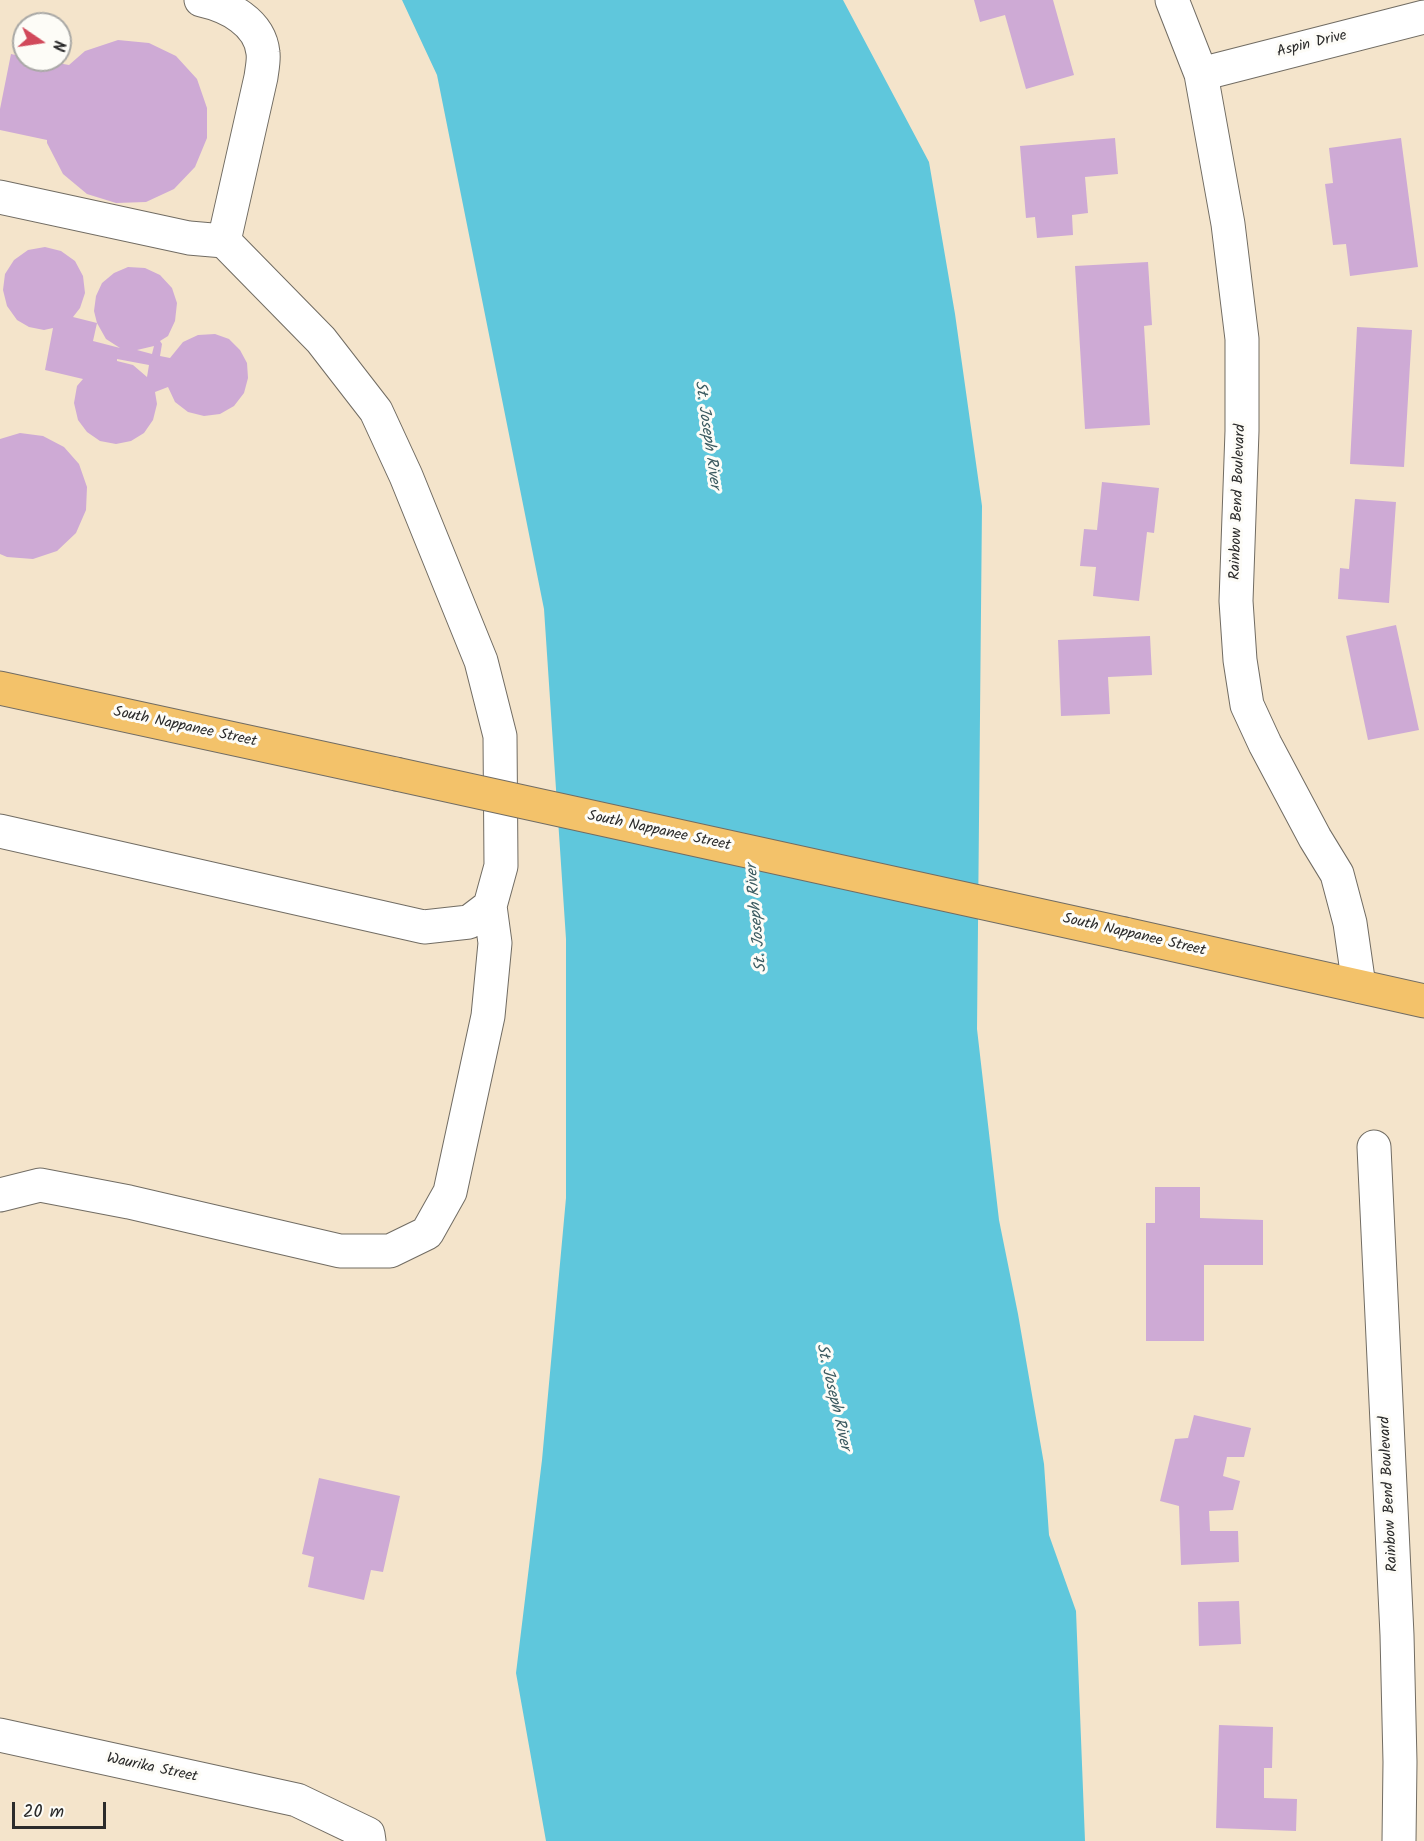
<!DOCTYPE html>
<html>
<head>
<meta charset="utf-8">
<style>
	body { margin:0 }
	#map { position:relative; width:1424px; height:1841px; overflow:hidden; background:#f4e4cb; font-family:Kalam,sans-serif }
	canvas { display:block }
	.north { position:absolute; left:12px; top:12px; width:60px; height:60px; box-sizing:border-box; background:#fdfcf7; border:2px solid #a9a8a5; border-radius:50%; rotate:103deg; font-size:16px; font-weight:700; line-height:24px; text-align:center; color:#2b2b2b }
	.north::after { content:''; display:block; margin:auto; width:21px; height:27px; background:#d1495b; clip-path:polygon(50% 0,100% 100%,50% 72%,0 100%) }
	.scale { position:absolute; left:12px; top:1802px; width:94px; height:27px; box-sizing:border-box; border:3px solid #2b2b2b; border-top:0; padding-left:8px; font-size:18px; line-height:21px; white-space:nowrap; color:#2b2b2b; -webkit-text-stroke:4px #fdfcf7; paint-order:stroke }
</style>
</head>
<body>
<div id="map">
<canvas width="1424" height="1841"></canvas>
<div class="north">N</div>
<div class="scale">20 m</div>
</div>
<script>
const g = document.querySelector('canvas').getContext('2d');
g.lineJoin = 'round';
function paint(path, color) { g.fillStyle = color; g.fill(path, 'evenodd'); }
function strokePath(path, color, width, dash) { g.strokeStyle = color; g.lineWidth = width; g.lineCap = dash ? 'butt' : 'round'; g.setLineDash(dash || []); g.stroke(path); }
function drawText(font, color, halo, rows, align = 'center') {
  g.font = font + ' Kalam,sans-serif'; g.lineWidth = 6; g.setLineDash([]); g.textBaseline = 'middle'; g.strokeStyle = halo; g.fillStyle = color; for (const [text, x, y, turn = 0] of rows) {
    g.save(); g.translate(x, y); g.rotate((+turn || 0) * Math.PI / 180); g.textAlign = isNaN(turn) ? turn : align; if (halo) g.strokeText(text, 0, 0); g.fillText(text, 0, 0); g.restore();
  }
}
const water = new Path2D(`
	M 402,0 L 843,0 L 929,162 L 955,314 L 982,506 L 977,1029 L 999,1220 L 1018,1314 L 1044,1464 L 1049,1535 L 1076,1611 L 1085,1841 L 546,1841 L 516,1673 L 542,1460 L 566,1198 L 566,939 L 544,609 L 437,75 Z`);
const building = new Path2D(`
	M 974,0 L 1053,0 L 1074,75 L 1026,89 L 1005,15 L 980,22 Z
	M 118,40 L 149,43 L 176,56 L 197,79 L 207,108 L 207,138 L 195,167 L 174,189 L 146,202 L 116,203 L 87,194 L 63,174 L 47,143 L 47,140 L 0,130 L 0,109 L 11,54 L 24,57 L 24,60 L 41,60 L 69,65 L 85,51 Z
	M 1115,138 L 1118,174 L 1085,177 L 1088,213 L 1072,215 L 1073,235 L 1037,238 L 1035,217 L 1026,218 L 1020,146 Z
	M 1401,138 L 1418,267 L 1350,276 L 1346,244 L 1333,245 L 1325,184 L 1333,183 L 1329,148 Z
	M 45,247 L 61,251 L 75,261 L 83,276 L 85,293 L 80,308 L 73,317 L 97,323 L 93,341 L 120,348 L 106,339 L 97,323 L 94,311 L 96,296 L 102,283 L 114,273 L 128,267 L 145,268 L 160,275 L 172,288 L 177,303 L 175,321 L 168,336 L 160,341 L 162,344 L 160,356 L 170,358 L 183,342 L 198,335 L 215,334 L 229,339 L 240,350 L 247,363 L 248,378 L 244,393 L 234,406 L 220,414 L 204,416 L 188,412 L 175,402 L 168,387 L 155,392 L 157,404 L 153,420 L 144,433 L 131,441 L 116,444 L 100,441 L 87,432 L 78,420 L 74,403 L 77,386 L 83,379 L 45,370 L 53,328 L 44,330 L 29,327 L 17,320 L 7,306 L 3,290 L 5,274 L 14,260 L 28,250 ZM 154,346 L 152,354 L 137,350 ZM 117,359 L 149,365 L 147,377 L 133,365 L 117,361 Z
	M 1148,262 L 1152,325 L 1144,326 L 1150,425 L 1085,429 L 1075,266 Z
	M 1357,327 L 1412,330 L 1404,467 L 1350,464 Z
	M 20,433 L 43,436 L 64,447 L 79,464 L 87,487 L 86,510 L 76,533 L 57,551 L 33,559 L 7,557 L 0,554 L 0,439 Z
	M 1102,482 L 1159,488 L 1154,533 L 1147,532 L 1139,601 L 1093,596 L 1096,567 L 1080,566 L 1084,529 L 1097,530 Z
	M 1355,499 L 1396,502 L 1389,603 L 1338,599 L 1340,568 L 1349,569 Z
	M 1396,625 L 1419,730 L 1368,740 L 1346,636 Z
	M 1150,636 L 1152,675 L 1108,677 L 1110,714 L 1061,716 L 1058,640 Z
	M 1155,1187 L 1200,1187 L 1200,1218 L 1263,1220 L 1263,1265 L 1204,1265 L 1204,1341 L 1146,1341 L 1146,1223 L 1155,1223 Z
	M 1194,1415 L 1251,1428 L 1244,1457 L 1227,1457 L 1223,1476 L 1240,1481 L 1233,1510 L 1209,1511 L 1210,1531 L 1238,1531 L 1239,1562 L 1181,1565 L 1179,1506 L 1160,1501 L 1175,1439 L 1188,1438 Z
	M 319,1478 L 400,1496 L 383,1572 L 371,1570 L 364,1600 L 308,1587 L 314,1557 L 302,1554 Z
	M 1239,1601 L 1241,1644 L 1199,1646 L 1198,1602 Z
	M 1219,1725 L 1273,1727 L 1272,1768 L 1264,1768 L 1264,1798 L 1297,1799 L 1296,1831 L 1216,1828 Z`);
const minor = new Path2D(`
	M 1172,0 L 1201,74 L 1228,224 L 1242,339 L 1242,431 L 1236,601 L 1240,660 L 1247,705 L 1265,744 L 1315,838 L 1337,874 L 1350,923 L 1359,986
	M 1201,74 L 1424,17
	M 0,197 L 189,238 L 224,241
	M 0,831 L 424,927 L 469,922 L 490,906 L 501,866 L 500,736 L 481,661 L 406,476 L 376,411 L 321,340 L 224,241 L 261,77 C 262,69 264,60 263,53 C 260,22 228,6 201,0
	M 1374,1147 L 1397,1635 L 1400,1762 L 1399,1841
	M 0,1195 L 40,1185 L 129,1202 L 340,1251 L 390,1251 L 427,1233 L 450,1192 L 488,1016 L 495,943 L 490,906
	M 0,1735 L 297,1800 L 368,1834 L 369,1841`);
const major = new Path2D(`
	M 0,688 L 396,774
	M 1125,934 L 1424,1001`);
const majorBridge = new Path2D(`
	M 396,774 L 1125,934`);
const streetNames = [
	["Aspin Drive",1312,45,-14],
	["Rainbow Bend Boulevard",1239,502,-88],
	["South Nappanee Street",185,728,12],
	["South Nappanee Street",659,832,12],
	["South Nappanee Street",1134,936,13],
	["Rainbow Bend Boulevard",1390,1494,-93],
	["Waurika Street",152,1769,12]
];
const waterNames = [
	["St. Joseph River",706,435,82],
	["St. Joseph River",758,918,-95],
	["St. Joseph River",832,1397,77]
];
paint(water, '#5fc7dc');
paint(building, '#ceaad5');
strokePath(minor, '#716c63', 35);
strokePath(major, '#716c63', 35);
strokePath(minor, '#fff', 33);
strokePath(major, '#f3c26a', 33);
strokePath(majorBridge, '#716c63', 35, []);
strokePath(majorBridge, '#f3c26a', 33);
drawText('15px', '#2b2b2b', '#fdfcf7', streetNames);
drawText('italic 16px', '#3b5a60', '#fdfcf7', waterNames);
</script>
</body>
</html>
